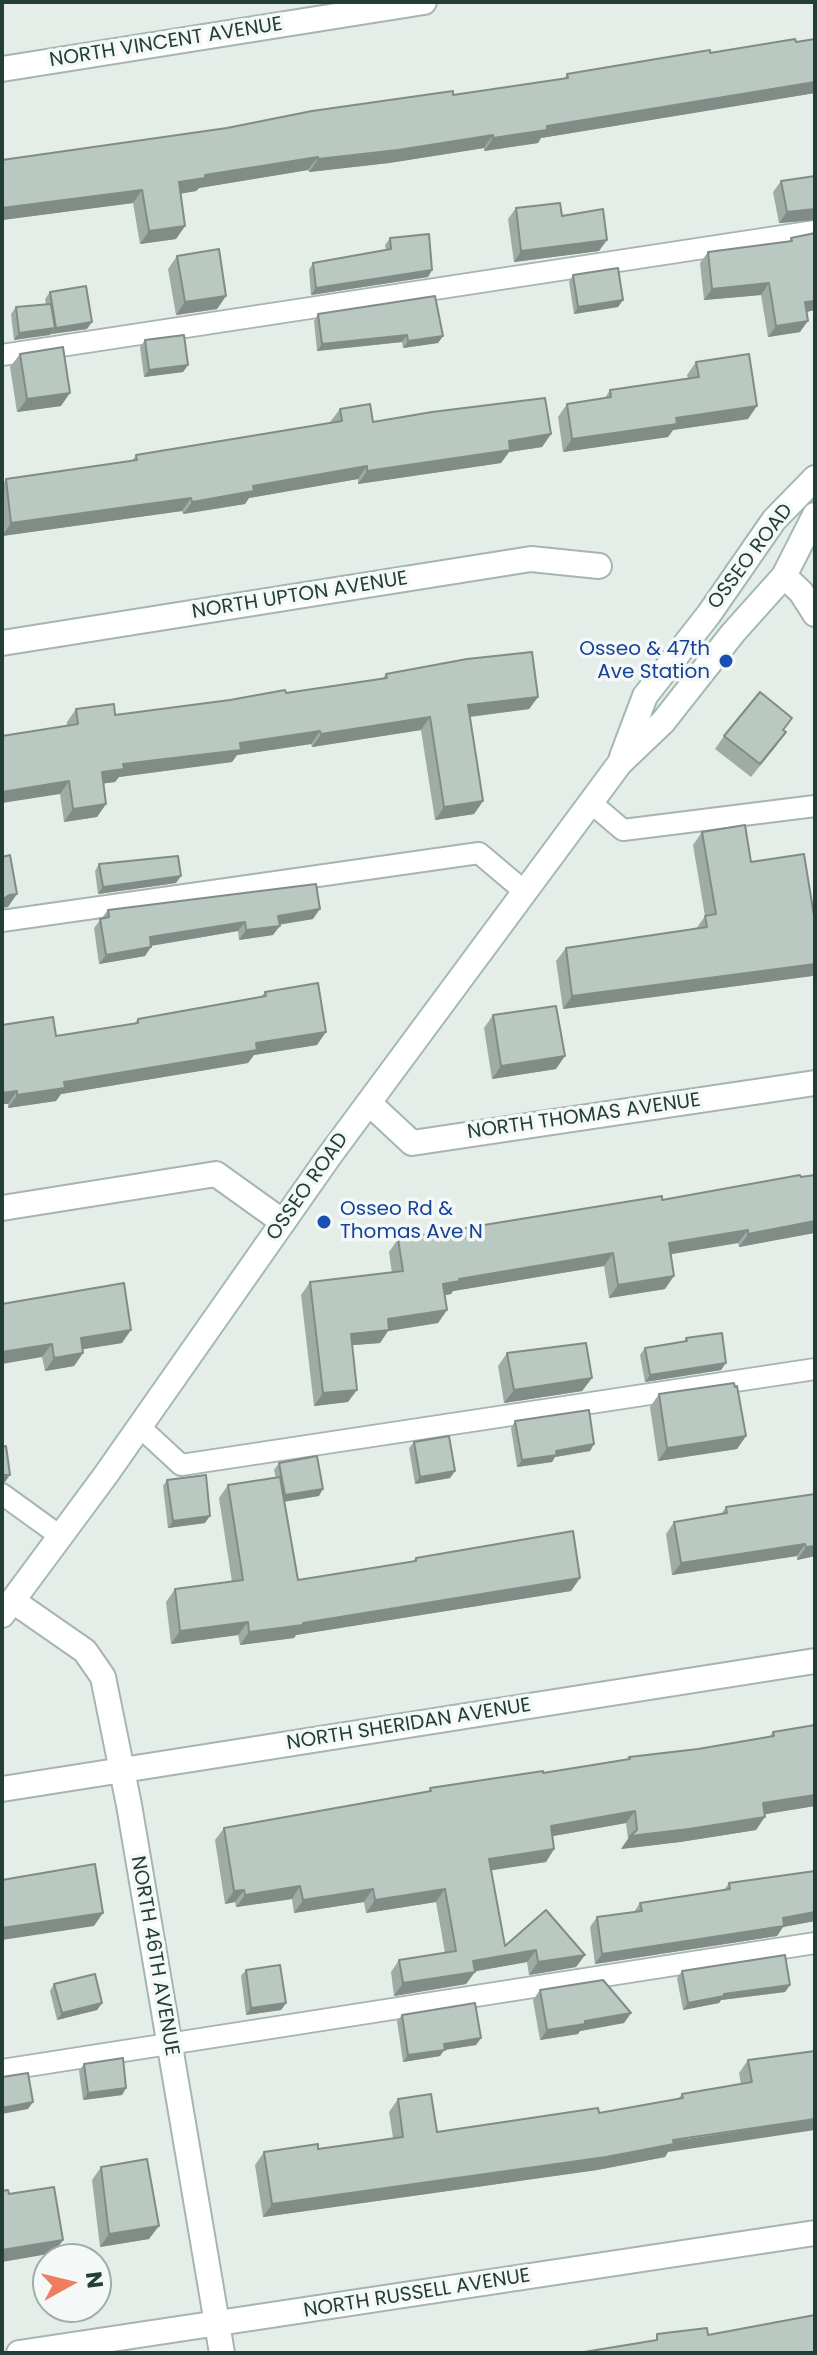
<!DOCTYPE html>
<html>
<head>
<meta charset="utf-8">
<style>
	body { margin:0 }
	#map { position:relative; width:817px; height:2355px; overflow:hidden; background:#e4ede8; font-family:Poppins,sans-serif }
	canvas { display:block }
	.frame { position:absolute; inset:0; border:4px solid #233e36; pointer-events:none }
	.north { position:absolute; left:32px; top:2243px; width:80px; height:80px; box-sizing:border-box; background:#f4f9f7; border:2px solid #a0aeaa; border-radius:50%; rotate:82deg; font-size:22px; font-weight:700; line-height:32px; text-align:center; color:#233e36 }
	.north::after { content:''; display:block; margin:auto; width:28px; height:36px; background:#ef7d5f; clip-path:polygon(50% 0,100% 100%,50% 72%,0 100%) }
</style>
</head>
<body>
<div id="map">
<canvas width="817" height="2355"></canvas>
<div class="frame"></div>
<div class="north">N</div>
</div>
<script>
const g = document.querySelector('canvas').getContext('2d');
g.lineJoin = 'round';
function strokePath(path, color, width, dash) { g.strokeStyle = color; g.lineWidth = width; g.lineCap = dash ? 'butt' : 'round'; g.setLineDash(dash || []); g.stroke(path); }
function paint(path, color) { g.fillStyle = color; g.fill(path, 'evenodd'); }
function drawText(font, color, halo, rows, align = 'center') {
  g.font = font + ' Poppins,sans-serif'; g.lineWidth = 7; g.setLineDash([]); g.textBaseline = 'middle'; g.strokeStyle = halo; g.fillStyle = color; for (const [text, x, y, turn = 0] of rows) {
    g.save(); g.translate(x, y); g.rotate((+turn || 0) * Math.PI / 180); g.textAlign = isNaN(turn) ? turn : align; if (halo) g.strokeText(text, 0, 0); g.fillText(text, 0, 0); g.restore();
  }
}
const service = new Path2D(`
	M 2,355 L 815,231
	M 590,802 L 623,830 L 815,806
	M 2,921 L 479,853 L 524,891
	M 140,1427 L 181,1465 L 815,1369
	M 2,1494 L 60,1536
	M 2,2070 L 815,1943`);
const minor = new Path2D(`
	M 2,69 L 424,2
	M 784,576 L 801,592 L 815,614
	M 2,643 L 531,559 L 599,566
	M 369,1103 L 412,1143 L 815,1083
	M 2,1208 L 216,1174 L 283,1222
	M 13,1601 L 85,1651 L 103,1677 L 129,1805 L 222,2353
	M 2,1789 L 815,1661
	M 19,2353 L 815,2233`);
const secondary = new Path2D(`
	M 622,757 L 645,696 L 709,614 L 774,520 L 815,478
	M 2,1615 L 105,1476 L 330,1155 L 620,763 L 663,722 L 733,633 L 784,576 L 815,515`);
const wall = new Path2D(`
	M 815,39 L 815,93 L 541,138 L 538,143 L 484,151 L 484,148 L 389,163 L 309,172 L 308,170 L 199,188 L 196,191 L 180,194 L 185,226 L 176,239 L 140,244 L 133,203 L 2,220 L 453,95 L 565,78 L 567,74 Z
	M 815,176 L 815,220 L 779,223 L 773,192 L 781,181 Z
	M 516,208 L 562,216 L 599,251 L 514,262 L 508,219 Z
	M 815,233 L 815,310 L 806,312 L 800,332 L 768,337 L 761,295 L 704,300 L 700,263 L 708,252 L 789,242 L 791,238 Z
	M 390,238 L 432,270 L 428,277 L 311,295 L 309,270 L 313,263 L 386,250 L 385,245 Z
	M 177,256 L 226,296 L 217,309 L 176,315 L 168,269 Z
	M 573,275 L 623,300 L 618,307 L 574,314 L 569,282 Z
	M 50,292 L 87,329 L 51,334 L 51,333 L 14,340 L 11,314 L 16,307 L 46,304 L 45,299 Z
	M 318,314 L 443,336 L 438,343 L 403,348 L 402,342 L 317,351 L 314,321 Z
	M 145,340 L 188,365 L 183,372 L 144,377 L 140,347 Z
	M 20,354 L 61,406 L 17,412 L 10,367 Z
	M 696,362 L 748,419 L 673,430 L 668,437 L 563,452 L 558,417 L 567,404 L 605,398 L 610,390 L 688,378 L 687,375 Z
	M 340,409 L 373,422 L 551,434 L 542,447 L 509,452 L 501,463 L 358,484 L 358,479 L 249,498 L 245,504 L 183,514 L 182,511 L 2,536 L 2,485 L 6,479 L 132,461 L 136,455 L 331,423 L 330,422 Z
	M 386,674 L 538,697 L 529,709 L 470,717 L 483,801 L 474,814 L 435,820 L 421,730 L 312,747 L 311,744 L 237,755 L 232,762 L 119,777 L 115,782 L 103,783 L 106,804 L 97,817 L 64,822 L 60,794 L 67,722 L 76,709 L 115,715 L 286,693 L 383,678 Z
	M 784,731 L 777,745 L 751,777 L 715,749 L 724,736 Z
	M 702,832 L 751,862 L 815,964 L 815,973 L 812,976 L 563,1009 L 556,961 L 566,948 L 696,929 L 705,916 L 693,845 Z
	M 99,864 L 176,883 L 98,894 L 95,871 Z
	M 108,910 L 313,919 L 279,924 L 273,935 L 239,940 L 238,931 L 151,946 L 145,956 L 99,964 L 94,928 Z
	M 265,992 L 317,1045 L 254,1055 L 248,1063 L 61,1094 L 56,1101 L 8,1108 L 8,1104 L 2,1104 L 2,1025 L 56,1036 L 134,1024 L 138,1019 L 261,997 Z
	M 493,1015 L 556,1069 L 492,1079 L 484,1028 Z
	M 662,1200 L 799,1235 L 739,1247 L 738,1243 L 671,1254 L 665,1289 L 609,1298 L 604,1266 L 453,1291 L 451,1294 L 445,1295 L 447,1310 L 438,1323 L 388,1331 L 380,1343 L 352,1345 L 348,1402 L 314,1406 L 301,1295 L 310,1282 L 392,1273 L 389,1252 L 398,1239 Z
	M 2,1304 L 122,1343 L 82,1349 L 83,1353 L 74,1366 L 45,1371 L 42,1357 Z
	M 686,1338 L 721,1370 L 645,1382 L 640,1355 L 645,1348 L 684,1342 Z
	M 507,1353 L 592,1378 L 582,1391 L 504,1403 L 498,1366 Z
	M 659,1394 L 746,1436 L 737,1449 L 658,1461 L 650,1407 Z
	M 515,1421 L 594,1444 L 590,1451 L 555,1457 L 552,1462 L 517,1467 L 511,1428 Z
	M 414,1442 L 455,1471 L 450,1478 L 415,1484 L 409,1448 Z
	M 279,1463 L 319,1496 L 284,1502 L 298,1580 L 413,1561 L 416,1558 L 580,1578 L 571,1591 L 296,1635 L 294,1638 L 240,1645 L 238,1635 L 171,1644 L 166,1602 L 175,1589 L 232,1582 L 219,1498 L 228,1485 L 276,1478 L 274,1470 Z
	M 167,1480 L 205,1523 L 168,1528 L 163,1486 Z
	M 815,1494 L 815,1556 L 797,1560 L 797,1556 L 672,1575 L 666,1534 L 674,1522 L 721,1514 L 726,1507 Z
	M 815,1725 L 815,1806 L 765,1814 L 756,1830 L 680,1842 L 621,1849 L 628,1839 L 626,1823 L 553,1836 L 554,1849 L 546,1862 L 491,1870 L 505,1946 L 585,1955 L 576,1967 L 529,1975 L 527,1962 L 475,1971 L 466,1984 L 394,1996 L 391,1972 L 399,1960 L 445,1953 L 436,1902 L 366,1913 L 364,1902 L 294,1913 L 292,1899 L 236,1907 L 235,1902 L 225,1904 L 215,1840 L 224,1828 L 428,1792 L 430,1788 L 543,1773 L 627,1759 L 629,1757 L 698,1749 L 770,1736 L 773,1732 Z
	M 815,1871 L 815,1921 L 783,1927 L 777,1936 L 595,1964 L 590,1927 L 597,1917 L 634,1912 L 640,1903 L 724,1890 L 729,1883 Z
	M 246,1970 L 286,2003 L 281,2010 L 246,2015 L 241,1976 Z
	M 682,1971 L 790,1985 L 785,1992 L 721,2000 L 719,2003 L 683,2010 L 677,1978 Z
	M 54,1984 L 102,2003 L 97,2010 L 57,2020 L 50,1991 Z
	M 540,1990 L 631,2013 L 624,2023 L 580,2031 L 578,2034 L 540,2040 L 533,2000 Z
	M 402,2015 L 481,2038 L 476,2045 L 444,2050 L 440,2056 L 403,2062 L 397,2021 Z
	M 815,2051 L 668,2152 L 665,2157 L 597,2170 L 263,2217 L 255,2165 L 264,2152 L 318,2149 L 393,2138 L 389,2112 L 398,2099 L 437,2132 L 599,2113 L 678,2099 L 682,2094 L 741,2084 L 739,2073 L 748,2060 Z
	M 84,2064 L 126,2088 L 122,2095 L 83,2100 L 79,2071 Z
	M 101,2167 L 149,2239 L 100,2247 L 92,2180 Z`);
const shadedWall = new Path2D(`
	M 815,82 L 815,93 L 541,138 L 538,143 L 484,151 L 493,138 L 547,126 Z
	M 493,135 L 484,148 L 389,163 L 309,172 L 318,159 Z
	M 318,157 L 308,170 L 199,188 L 196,191 L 170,195 L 179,182 L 205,175 Z
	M 142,190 L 133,203 L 2,220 L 2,208 Z
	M 815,209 L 815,220 L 779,223 L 787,212 Z
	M 185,226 L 176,239 L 140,244 L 149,231 Z
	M 607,240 L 599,251 L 514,262 L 521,251 Z
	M 432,270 L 428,277 L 311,295 L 316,288 Z
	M 769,283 L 761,295 L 704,300 L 712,289 Z
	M 226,296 L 217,309 L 176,315 L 185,302 Z
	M 623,300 L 618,307 L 574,314 L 578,307 Z
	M 815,301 L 815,310 L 797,314 L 805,302 Z
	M 808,321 L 800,332 L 768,337 L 776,326 Z
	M 92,322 L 87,329 L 51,334 L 56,328 Z
	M 55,328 L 50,335 L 14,340 L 19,333 Z
	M 407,335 L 402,342 L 317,351 L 322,344 Z
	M 443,336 L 438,343 L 403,348 L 408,341 Z
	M 188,365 L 183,372 L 144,377 L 149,370 Z
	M 70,393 L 61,406 L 17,412 L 27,399 Z
	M 757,406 L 748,419 L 673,430 L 668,437 L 563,452 L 572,439 L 676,418 Z
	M 551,434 L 542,447 L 509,452 L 501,463 L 358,484 L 367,471 L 509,441 Z
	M 367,466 L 358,479 L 249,498 L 245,504 L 183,514 L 192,502 L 253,486 Z
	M 191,498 L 182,511 L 2,536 L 11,523 Z
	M 538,697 L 529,709 L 459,718 L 468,705 Z
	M 430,717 L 421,730 L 312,747 L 321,734 Z
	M 320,731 L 311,744 L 237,755 L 232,762 L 119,777 L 115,782 L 93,785 L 102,772 L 123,764 L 240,743 Z
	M 69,781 L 60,794 L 2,803 L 2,792 Z
	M 483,801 L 474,814 L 435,820 L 444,807 Z
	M 106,804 L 97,817 L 64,822 L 73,809 Z
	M 181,876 L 176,883 L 98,894 L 103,887 Z
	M 17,894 L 8,907 L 2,908 L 2,900 L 9,895 Z
	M 320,909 L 313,919 L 272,926 L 278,916 Z
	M 245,922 L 238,931 L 143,947 L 150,937 Z
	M 280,926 L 273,935 L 239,940 L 246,930 Z
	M 151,947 L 145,956 L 99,964 L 106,955 Z
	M 815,964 L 815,973 L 812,976 L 563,1009 L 572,996 Z
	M 326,1032 L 317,1045 L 254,1055 L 248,1063 L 61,1094 L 56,1101 L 8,1108 L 17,1095 L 64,1082 L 256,1043 Z
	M 565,1056 L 556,1069 L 492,1079 L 501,1066 Z
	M 17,1091 L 8,1104 L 2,1104 L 2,1093 Z
	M 815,1221 L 815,1233 L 739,1247 L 748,1234 Z
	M 748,1230 L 738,1243 L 660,1256 L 669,1243 Z
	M 613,1253 L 604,1266 L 453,1291 L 451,1294 L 434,1297 L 443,1284 L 459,1279 Z
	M 674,1276 L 665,1289 L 609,1298 L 618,1285 Z
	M 447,1310 L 438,1323 L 388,1331 L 380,1343 L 342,1346 L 351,1334 L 388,1319 Z
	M 131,1330 L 122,1343 L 72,1351 L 81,1338 Z
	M 52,1344 L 42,1357 L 2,1364 L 2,1352 Z
	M 83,1353 L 74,1366 L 45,1371 L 54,1358 Z
	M 726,1363 L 721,1370 L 645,1382 L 650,1375 Z
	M 592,1378 L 582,1391 L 504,1403 L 514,1390 Z
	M 357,1390 L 348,1402 L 314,1406 L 323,1393 Z
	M 746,1436 L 737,1449 L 658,1461 L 667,1448 Z
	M 594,1444 L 590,1451 L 555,1457 L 552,1462 L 517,1467 L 522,1460 L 556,1451 Z
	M 455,1471 L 450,1478 L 415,1484 L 420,1477 Z
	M 2,1475 L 10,1475 L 5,1482 L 2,1482 Z
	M 323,1489 L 319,1496 L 280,1502 L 285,1495 Z
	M 210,1516 L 205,1523 L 168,1528 L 173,1521 Z
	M 805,1544 L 797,1556 L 672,1575 L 681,1563 Z
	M 815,1546 L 815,1556 L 797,1560 L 806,1547 Z
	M 580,1578 L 571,1591 L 296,1635 L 294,1638 L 240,1645 L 249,1632 Z
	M 248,1622 L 238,1635 L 171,1644 L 180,1631 Z
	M 815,1795 L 815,1806 L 754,1816 L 763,1803 Z
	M 635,1811 L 626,1823 L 542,1838 L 551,1826 Z
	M 765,1817 L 756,1830 L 680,1842 L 621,1849 L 630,1836 Z
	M 554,1849 L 546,1862 L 480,1872 L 489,1859 Z
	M 300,1886 L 292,1899 L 236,1907 L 245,1895 Z
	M 373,1889 L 364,1902 L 294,1913 L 303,1900 Z
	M 445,1889 L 436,1902 L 366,1913 L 375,1900 Z
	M 244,1890 L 235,1902 L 225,1904 L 234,1891 Z
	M 815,1912 L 815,1921 L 783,1927 L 777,1936 L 595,1964 L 602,1954 Z
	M 103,1913 L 94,1926 L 2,1940 L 2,1928 Z
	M 536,1950 L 527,1962 L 466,1973 L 475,1972 L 466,1984 L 394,1996 L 403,1983 L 473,1961 Z
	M 585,1955 L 576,1967 L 529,1975 L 538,1962 Z
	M 790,1985 L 785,1992 L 721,2000 L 719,2003 L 683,2010 L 688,2003 L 724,1994 Z
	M 102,2003 L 97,2010 L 57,2020 L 62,2013 Z
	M 286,2003 L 281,2010 L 246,2015 L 251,2008 Z
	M 631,2013 L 624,2023 L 580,2031 L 578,2034 L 540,2040 L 547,2030 L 585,2021 Z
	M 481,2038 L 476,2045 L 444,2050 L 440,2056 L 403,2062 L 408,2055 L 444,2044 Z
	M 126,2088 L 122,2095 L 83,2100 L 88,2093 Z
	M 33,2102 L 28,2109 L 2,2114 L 2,2108 Z
	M 815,2119 L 815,2130 L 668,2152 L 665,2157 L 597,2170 L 263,2217 L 272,2204 Z
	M 159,2226 L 149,2239 L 100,2247 L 109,2234 Z
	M 63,2240 L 54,2253 L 2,2262 L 2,2250 Z`);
const building = new Path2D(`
	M 795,39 L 796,42 L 815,39 L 815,82 L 547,126 L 547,130 L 493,138 L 493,135 L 398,150 L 318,159 L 318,157 L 205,175 L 205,178 L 179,182 L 185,226 L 149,231 L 142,190 L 2,208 L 2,160 L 227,128 L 312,111 L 453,91 L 453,95 L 568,78 L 567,74 L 710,50 L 710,53 Z
	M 815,176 L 815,209 L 787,212 L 781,181 Z
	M 560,203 L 562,216 L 603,209 L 607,240 L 521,251 L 516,208 Z
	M 815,233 L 815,301 L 805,302 L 808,321 L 776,326 L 769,283 L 712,289 L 708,252 L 792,241 L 791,238 Z
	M 429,234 L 432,270 L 316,288 L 313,263 L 391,249 L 390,238 Z
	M 219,249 L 226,296 L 185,302 L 177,256 Z
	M 618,268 L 623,300 L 578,307 L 573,275 Z
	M 86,286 L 92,322 L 56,328 L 50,292 Z
	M 435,296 L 443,336 L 408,341 L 407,335 L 322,344 L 318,314 Z
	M 51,304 L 55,328 L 19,333 L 16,307 Z
	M 184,335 L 188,365 L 149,370 L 145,340 Z
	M 63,347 L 70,393 L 27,399 L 20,354 Z
	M 749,354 L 757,406 L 676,418 L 677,424 L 572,439 L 567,404 L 611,397 L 610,390 L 699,377 L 696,362 Z
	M 545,398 L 551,434 L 509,441 L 510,450 L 367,471 L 367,466 L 253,486 L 254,491 L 192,502 L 191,498 L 11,523 L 6,479 L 137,460 L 136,455 L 342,421 L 340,409 L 370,404 L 373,422 L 432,412 Z
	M 532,652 L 538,697 L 468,705 L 483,801 L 444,807 L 430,717 L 321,734 L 320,731 L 240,743 L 241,750 L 123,764 L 124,769 L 102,772 L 106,804 L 73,809 L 69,781 L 2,792 L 2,736 L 78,724 L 76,709 L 114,704 L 115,715 L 230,700 L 285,690 L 286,693 L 387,678 L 386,674 L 467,659 Z
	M 760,692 L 792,718 L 783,730 L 786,732 L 760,764 L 724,736 Z
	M 745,825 L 751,862 L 804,854 L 815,922 L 815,964 L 572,996 L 566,948 L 707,927 L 705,916 L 716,914 L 702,832 Z
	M 10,855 L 17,894 L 9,895 L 2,900 L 2,857 Z
	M 178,856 L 181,876 L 103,887 L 99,864 Z
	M 316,884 L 320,909 L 278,916 L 280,926 L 246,930 L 245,922 L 150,937 L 151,947 L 106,955 L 100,919 L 109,917 L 108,910 Z
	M 318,983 L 326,1032 L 256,1043 L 257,1050 L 64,1082 L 65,1088 L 17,1095 L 17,1091 L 2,1093 L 2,1025 L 53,1017 L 56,1036 L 138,1023 L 138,1019 L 266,996 L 265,992 Z
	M 556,1006 L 565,1056 L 501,1066 L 493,1015 Z
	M 800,1175 L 801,1177 L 815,1175 L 815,1221 L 748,1234 L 748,1230 L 669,1243 L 674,1276 L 618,1285 L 613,1253 L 459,1279 L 460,1281 L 443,1284 L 447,1310 L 388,1319 L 389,1330 L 351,1334 L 357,1390 L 323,1393 L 310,1282 L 403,1271 L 398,1239 L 662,1196 L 662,1200 Z
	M 124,1283 L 131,1330 L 81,1338 L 83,1353 L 54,1358 L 52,1344 L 2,1352 L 2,1304 Z
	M 722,1333 L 726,1363 L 650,1375 L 645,1348 L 687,1341 L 686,1338 Z
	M 586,1343 L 592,1378 L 514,1390 L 507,1353 Z
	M 734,1383 L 735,1387 L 737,1386 L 746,1436 L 667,1448 L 659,1394 Z
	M 589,1410 L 594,1444 L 556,1451 L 557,1455 L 522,1460 L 515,1421 Z
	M 449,1436 L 455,1471 L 420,1477 L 414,1442 Z
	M 6,1446 L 10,1475 L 2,1475 L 2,1447 Z
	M 317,1456 L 323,1489 L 285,1495 L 279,1463 Z
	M 206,1475 L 210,1516 L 173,1521 L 167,1480 Z
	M 280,1477 L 298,1580 L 416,1561 L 416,1558 L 573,1531 L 580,1578 L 303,1623 L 303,1625 L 249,1632 L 248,1622 L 180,1631 L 175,1589 L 243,1580 L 228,1485 Z
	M 815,1494 L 815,1546 L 806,1547 L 805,1544 L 681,1563 L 674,1522 L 727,1513 L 726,1507 Z
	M 815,1725 L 815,1795 L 763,1803 L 765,1817 L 689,1829 L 630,1836 L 637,1830 L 635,1811 L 551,1826 L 554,1849 L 489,1859 L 505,1946 L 546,1910 L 585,1955 L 538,1962 L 536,1950 L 473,1961 L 475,1972 L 403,1983 L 399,1960 L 456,1951 L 445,1889 L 375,1900 L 373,1889 L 303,1900 L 300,1886 L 245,1895 L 244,1890 L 234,1891 L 224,1828 L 431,1791 L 430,1788 L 543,1771 L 543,1773 L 630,1759 L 629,1757 L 698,1749 L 774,1736 L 773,1732 Z
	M 95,1864 L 103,1913 L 2,1928 L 2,1880 Z
	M 815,1871 L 815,1912 L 783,1918 L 784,1926 L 602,1954 L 597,1917 L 642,1911 L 640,1903 L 730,1889 L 729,1883 Z
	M 785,1955 L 790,1985 L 724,1994 L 724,1996 L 688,2003 L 682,1971 Z
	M 280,1965 L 286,2003 L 251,2008 L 246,1970 Z
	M 95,1974 L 102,2003 L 62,2013 L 54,1984 Z
	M 603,1980 L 631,2013 L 585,2021 L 585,2024 L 547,2030 L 540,1990 Z
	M 475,2003 L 481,2038 L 444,2044 L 445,2050 L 408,2055 L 402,2015 Z
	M 815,2051 L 815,2119 L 673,2140 L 674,2144 L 606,2157 L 272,2204 L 264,2152 L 318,2144 L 318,2149 L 403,2137 L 398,2099 L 431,2094 L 437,2132 L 598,2108 L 599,2113 L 683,2098 L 682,2094 L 752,2082 L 748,2060 Z
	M 123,2058 L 126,2088 L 88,2093 L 84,2064 Z
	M 28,2073 L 33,2102 L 2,2108 L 2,2077 Z
	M 147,2159 L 159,2226 L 109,2234 L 101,2167 Z
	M 54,2187 L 63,2240 L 2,2250 L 2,2191 L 8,2190 L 9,2194 Z
	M 815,2315 L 815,2353 L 578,2353 L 657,2340 L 657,2334 L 707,2328 L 708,2335 Z`);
const markers = [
	[726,661,8,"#1a4fb4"],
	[324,1222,8,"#1a4fb4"]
];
const streetNames = [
	["NORTH VINCENT AVENUE",166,43,-9],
	["OSSEO ROAD",751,557,-53],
	["NORTH UPTON AVENUE",300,596,-9],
	["NORTH THOMAS AVENUE",584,1117,-8],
	["OSSEO ROAD",308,1187,-55],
	["NORTH SHERIDAN AVENUE",409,1725,-9],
	["NORTH 46TH AVENUE",154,1956,80],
	["NORTH RUSSELL AVENUE",417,2294,-9]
];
const transitNames = [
	["Osseo & 47th",710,650],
	["Ave Station",710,673],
	["Osseo Rd &",340,1210,"left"],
	["Thomas Ave N",340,1233,"left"]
];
strokePath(service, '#a6b5af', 24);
strokePath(minor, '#a6b5af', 28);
strokePath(secondary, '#a2b8b0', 28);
strokePath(service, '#fff', 20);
strokePath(minor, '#fff', 24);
strokePath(secondary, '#fff', 24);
paint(wall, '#9faca6');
paint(shadedWall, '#828c87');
paint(building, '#b9c8c1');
strokePath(building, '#828c87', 2);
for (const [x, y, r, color] of markers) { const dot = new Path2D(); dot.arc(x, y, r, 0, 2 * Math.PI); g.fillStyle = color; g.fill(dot); strokePath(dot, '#f4f9f7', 3); }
drawText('20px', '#233e36', '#f4f9f7', streetNames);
drawText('20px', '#164399', '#f4f9f7', transitNames, 'right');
</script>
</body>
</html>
